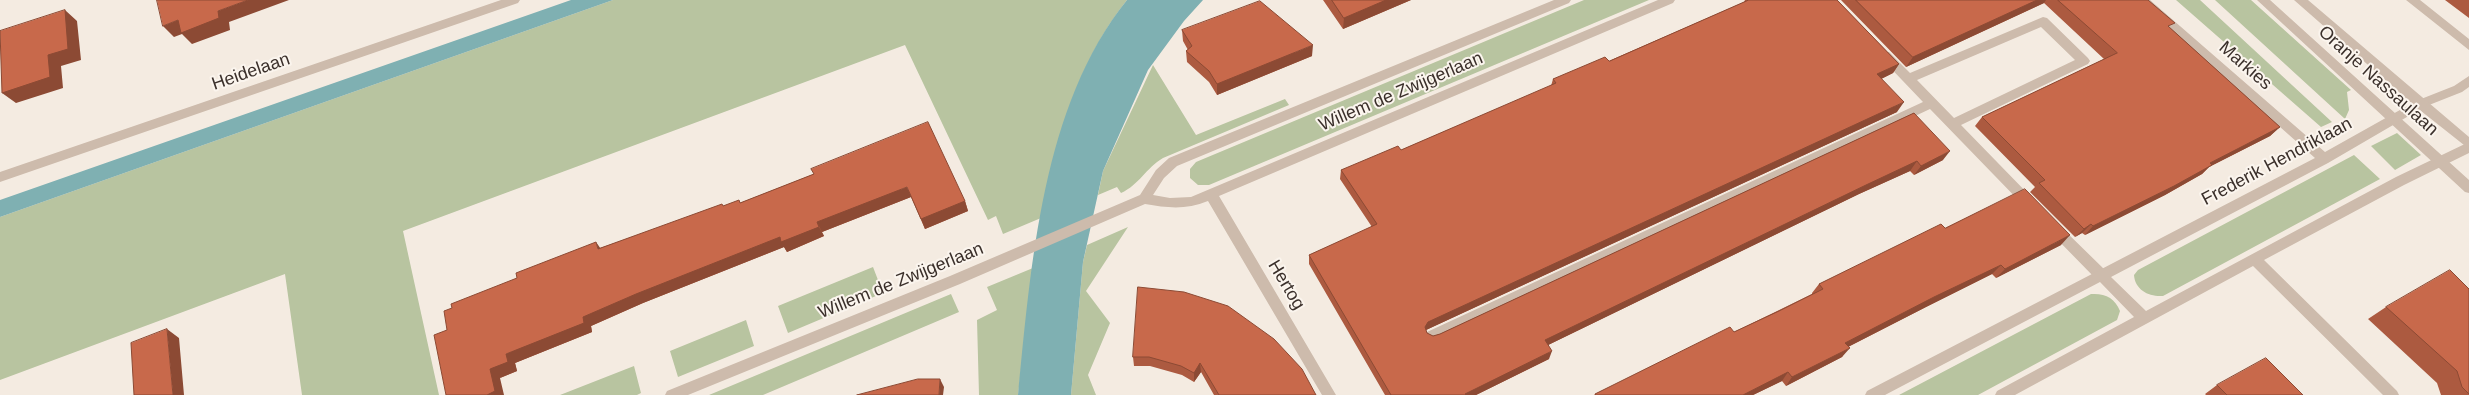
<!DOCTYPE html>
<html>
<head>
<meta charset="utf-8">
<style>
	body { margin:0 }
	canvas { display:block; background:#f4ebe1 }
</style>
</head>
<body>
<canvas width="2469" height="395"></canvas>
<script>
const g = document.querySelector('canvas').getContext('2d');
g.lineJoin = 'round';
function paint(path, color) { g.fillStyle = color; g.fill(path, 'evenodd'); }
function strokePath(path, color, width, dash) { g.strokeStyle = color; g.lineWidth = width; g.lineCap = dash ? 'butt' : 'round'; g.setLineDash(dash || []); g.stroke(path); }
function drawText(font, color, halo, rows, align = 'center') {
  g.font = font + ' Arial,sans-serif'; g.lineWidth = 4; g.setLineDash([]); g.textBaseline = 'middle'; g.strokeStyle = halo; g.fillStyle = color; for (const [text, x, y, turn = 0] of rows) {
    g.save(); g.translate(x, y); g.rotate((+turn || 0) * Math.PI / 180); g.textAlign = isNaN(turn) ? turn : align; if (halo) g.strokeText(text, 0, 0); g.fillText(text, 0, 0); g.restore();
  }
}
const green = new Path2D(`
	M 613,0 L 1127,0 C 1078,61 1055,142 1041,218 L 1003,234 L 996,216 L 988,220 L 905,45 L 403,231 L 439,395 L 302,395 L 285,274 L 0,380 L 0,217 Z
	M 1584,0 L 1649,0 L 1209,185 L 1198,185 L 1190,178 L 1190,169 L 1196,162 Z
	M 2176,0 L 2200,0 L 2332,122 L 2321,127 Z
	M 2215,0 L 2251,0 L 2351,90 L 2347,92 L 2349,110 L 2345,119 Z
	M 1153,65 L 1196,135 L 1285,99 L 1289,105 L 1163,158 C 1146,168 1139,185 1121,193 L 1117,187 L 1098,195 L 1103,171 Z
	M 2397,133 L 2421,155 L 2395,170 L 2371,146 Z
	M 2354,155 L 2380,179 L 2163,296 C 2149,297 2135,290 2134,275 L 2138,270 Z
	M 1128,227 L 1086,291 L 1110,323 L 1088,375 L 1096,395 L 1071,395 L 1083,262 L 1087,245 Z
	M 873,267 L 883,293 L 788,333 L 778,306 Z
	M 1033,268 L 1018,395 L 979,395 L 977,320 L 997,310 L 987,287 Z
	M 951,294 L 959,312 L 763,395 L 709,395 Z
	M 2091,294 C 2105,293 2115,298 2120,311 L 2117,320 L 1978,395 L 1899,395 Z
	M 746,320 L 754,346 L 678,377 L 670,351 Z
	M 634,366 L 641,393 L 637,395 L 560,395 Z`);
const water = new Path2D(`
	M 571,0 L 613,0 L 0,217 L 0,200 Z
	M 1127,0 L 1203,0 L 1184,21 L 1148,70 L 1103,171 L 1083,262 L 1071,395 L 1018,395 C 1031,266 1042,105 1127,0 Z`);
const service = new Path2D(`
	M 2043,17 L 2047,18 L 2088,58 L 2090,61 L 2088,64 L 1961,125 L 2034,200 L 2036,204 L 2034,208 L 2026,208 L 1930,109 L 1437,340 L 1432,342 L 1427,340 L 1425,336 L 1427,332 L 1923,102 L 1881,58 L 1879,55 L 1881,52 L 1889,52 L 1910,73 ZM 2041,27 L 2075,60 L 1954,118 L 1917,80 Z
	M 2055,224 L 2059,225 L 2106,271 L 2107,275 L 2106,279 L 2101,281 L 2096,279 L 2051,233 L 2049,229 L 2051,225 Z`);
const minor = new Path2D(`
	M 501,0 L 520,0 L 518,3 L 0,182 L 0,172 Z
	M 1554,0 L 1571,0 L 1569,3 L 1177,166 L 1164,178 L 1153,195 L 1170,198 L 1191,197 L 1658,0 L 1675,0 L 1673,3 L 1219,196 L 1336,395 L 1322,395 L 1208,201 C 1186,210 1168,208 1145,204 L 960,284 L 688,395 L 665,395 L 667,391 L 950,276 L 1140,195 L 1156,170 L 1169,158 Z
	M 2137,0 L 2150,0 L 2325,152 L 2416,101 L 2454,86 L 2469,76 L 2469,87 L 2462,92 L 2424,107 L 2328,163 L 2111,277 L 2146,311 L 2396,177 L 2469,142 L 2469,153 L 2404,185 L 2264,260 L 2397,391 L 2399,395 L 2383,395 L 2253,266 L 2015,395 L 1995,395 L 1997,391 L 2134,317 L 2100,282 L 1885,395 L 1865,395 L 1867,391 L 2315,158 Z
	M 2406,0 L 2420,0 L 2469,39 L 2469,50 Z`);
const tertiary = new Path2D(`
	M 2257,0 L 2270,0 L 2469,180 L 2469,193 L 2465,192 Z
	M 2294,0 L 2308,0 L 2469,137 L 2469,149 L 2416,107 Z`);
const wall = new Path2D(`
	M 1323,0 L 1411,0 L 1343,29 Z
	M 1745,0 L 1837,0 L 1899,64 L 1893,73 L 1881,79 L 1897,112 L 1426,330 L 1427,333 L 1433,336 L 1440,334 L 1914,113 L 1943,160 L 1914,175 L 1910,171 L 1859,194 L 1548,345 L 1549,359 L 1476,395 L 1385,395 L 1309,264 L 1309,255 L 1372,227 L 1340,179 L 1341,170 L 1401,150 L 1551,86 L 1553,79 L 1609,61 L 1744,2 Z
	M 1841,0 L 2148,0 L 2170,28 L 2280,127 L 2270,136 L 2209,167 L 2202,174 L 2165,195 L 2085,235 L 2082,233 L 2075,237 L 2030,192 L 2035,187 L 1975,126 L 1982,117 L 2104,59 L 2044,3 L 1906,67 Z
	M 2445,0 L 2469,0 L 2469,18 Z
	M 1182,30 L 1312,56 L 1217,95 L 1209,82 L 1187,62 L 1186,51 L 1188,50 L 1183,41 Z
	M 814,174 L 965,201 L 968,211 L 925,229 L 911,197 L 822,232 L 824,236 L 787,252 L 784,247 L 643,303 L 591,326 L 592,332 L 515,363 L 517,371 L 500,378 L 600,248 L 723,206 L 740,203 Z
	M 1945,228 L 2061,245 L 1996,278 L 1992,274 L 1926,307 L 1848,347 L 1842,357 L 1786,386 L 1782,381 L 1753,395 L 1594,395 L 1595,394 L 1734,332 L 1812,294 L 1812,293 L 1819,284 Z
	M 1138,287 L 1316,395 L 1214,395 L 1201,372 L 1194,382 L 1182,375 L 1150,366 L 1134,366 L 1133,357 Z
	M 2469,289 L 2469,395 L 2441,395 L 2437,383 L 2368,319 L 2386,307 Z
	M 2217,385 L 2303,395 L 2206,395 L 2205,394 Z`);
const shadedWall = new Path2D(`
	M 248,0 L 289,0 L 229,22 L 230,30 L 192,44 L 182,34 L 174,37 L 163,26 L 178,20 L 218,11 Z
	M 1386,0 L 1411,0 L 1343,29 L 1344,18 Z
	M 2037,0 L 2046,0 L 2044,3 L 1906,67 L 1913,57 Z
	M 65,10 L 77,21 L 81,60 L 61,66 L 63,88 L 16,103 L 2,93 Z
	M 1313,45 L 1312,56 L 1217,95 L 1217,84 Z
	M 1899,64 L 1893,73 L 1871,84 L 1877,74 Z
	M 1904,102 L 1897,112 L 1426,330 L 1425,327 L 1428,322 Z
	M 2280,127 L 2270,136 L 2209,167 L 2202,174 L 2165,195 L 2085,235 L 2093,226 L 2210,163 Z
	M 1950,151 L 1943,160 L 1914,175 L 1921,166 Z
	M 1917,161 L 1910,171 L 1859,194 L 1542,348 L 1545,340 L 1866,185 Z
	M 907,187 L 911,197 L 822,232 L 817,222 Z
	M 965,201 L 968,211 L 925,229 L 921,219 Z
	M 2091,224 L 2082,233 L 2075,237 L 2084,229 Z
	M 819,227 L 824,236 L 787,252 L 784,247 L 643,303 L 591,326 L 592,332 L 515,363 L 517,371 L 500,378 L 504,395 L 487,395 L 490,369 L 506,354 L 583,317 L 636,294 L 780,237 Z
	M 2070,235 L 2061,245 L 1996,278 L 2005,269 Z
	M 596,242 L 603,252 L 598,249 Z
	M 2001,265 L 1992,274 L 1926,307 L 1838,352 L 1845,343 L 1934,297 Z
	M 167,329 L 179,338 L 184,395 L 173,395 Z
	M 1850,348 L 1842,357 L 1786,386 L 1792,377 Z
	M 1552,351 L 1549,359 L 1476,395 L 1465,395 L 1465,394 Z
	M 1200,363 L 1201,372 L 1194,382 L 1194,373 Z
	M 1788,372 L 1782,381 L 1753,395 L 1743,395 Z
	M 940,379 L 944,387 L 943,395 L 939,395 Z`);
const building = new Path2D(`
	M 157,0 L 248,0 L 218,11 L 219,18 L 181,33 L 178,20 L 163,26 Z
	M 1332,0 L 1386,0 L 1344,18 Z
	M 1749,0 L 1837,0 L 1899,64 L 1877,74 L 1904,102 L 1428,322 L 1425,327 L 1427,333 L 1433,336 L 1440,334 L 1914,113 L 1950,151 L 1921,166 L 1917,161 L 1866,185 L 1545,340 L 1552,351 L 1465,394 L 1466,395 L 1391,395 L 1309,255 L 1377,224 L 1341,170 L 1398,146 L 1401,150 L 1556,83 L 1553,79 L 1605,57 L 1609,61 Z
	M 1856,0 L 2037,0 L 1913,57 Z
	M 2058,0 L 2148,0 L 2175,23 L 2168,26 L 2280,127 L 2210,163 L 2212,165 L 2174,186 L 2093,226 L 2091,224 L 2084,229 L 2039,183 L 2045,180 L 1982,117 L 2117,53 Z
	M 1260,1 L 1313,45 L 1217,84 L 1209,71 L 1186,51 L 1192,46 L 1182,30 Z
	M 65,10 L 68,49 L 48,55 L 50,77 L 2,93 L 0,31 Z
	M 928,122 L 965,201 L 921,219 L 907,187 L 817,222 L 819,227 L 781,242 L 780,237 L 636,294 L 583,317 L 584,323 L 506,354 L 508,362 L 490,369 L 495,391 L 487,395 L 446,395 L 434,335 L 447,330 L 444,311 L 452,308 L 451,304 L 517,278 L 516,273 L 596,242 L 598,249 L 722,204 L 723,206 L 739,200 L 740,203 L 814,174 L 811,169 Z
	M 2025,189 L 2070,235 L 2005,269 L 2001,265 L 1934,297 L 1845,343 L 1850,348 L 1792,377 L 1788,372 L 1743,395 L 1596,395 L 1595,394 L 1730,327 L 1734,332 L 1779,311 L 1823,289 L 1819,284 L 1941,224 L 1945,228 Z
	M 2450,270 L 2469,289 L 2469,394 L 2462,387 L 2457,371 L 2386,307 Z
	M 1138,287 L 1184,292 L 1228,306 L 1274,339 L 1302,369 L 1316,395 L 1219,395 L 1200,363 L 1194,373 L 1181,366 L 1149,357 L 1133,357 Z
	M 167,329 L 173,395 L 134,395 L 131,343 Z
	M 2266,358 L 2303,395 L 2227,395 L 2217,385 Z
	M 918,379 L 940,379 L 939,395 L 857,395 Z`);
const streetNames = [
	["Markies",2245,66,41],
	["Heidelaan",251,72,-19],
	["Oranje Nassaulaan",2378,81,42],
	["Willem de Zwijgerlaan",1401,92,-23],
	["Frederik Hendriklaan",2277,162,-28],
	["Willem de Zwijgerlaan",901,281,-22],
	["Hertog",1286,285,59]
];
paint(green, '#b8c4a0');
paint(water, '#7fb0b2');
paint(service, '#cdbbac');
paint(minor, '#cdbbac');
paint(tertiary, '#cdbbac');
paint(wall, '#ac5a40');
paint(shadedWall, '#8c4a34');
paint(building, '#c8694b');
strokePath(building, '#8c4a34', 1);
drawText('18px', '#3b302b', '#fbf5ee', streetNames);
</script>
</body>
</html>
